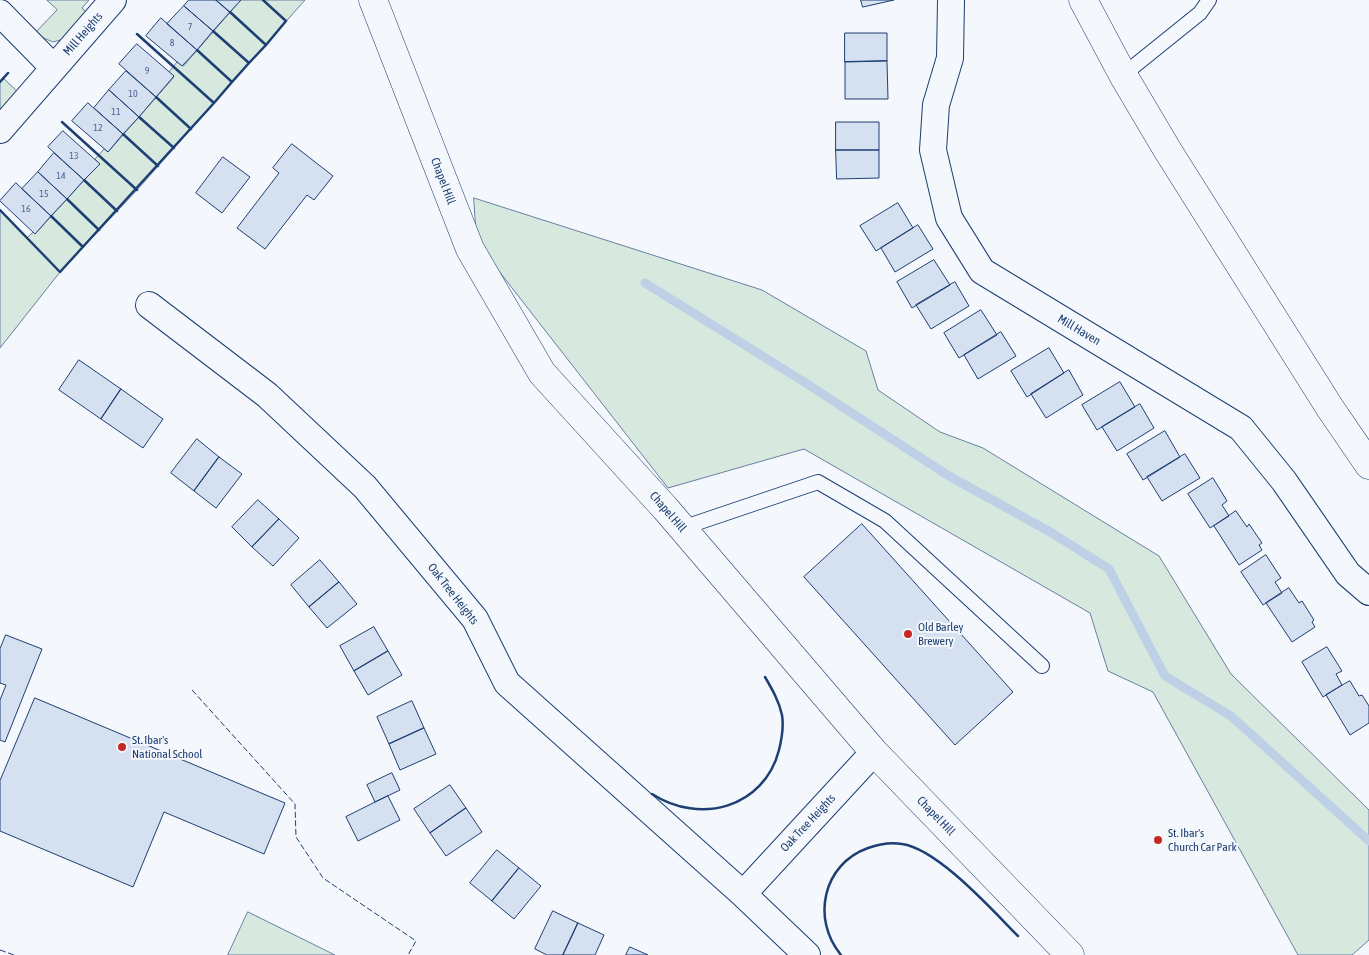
<!DOCTYPE html>
<html>
<head>
<meta charset="utf-8">
<style>
	body { margin:0 }
	canvas { display:block; background:#f4f7fb }
</style>
</head>
<body>
<canvas width="1369" height="955"></canvas>
<script>
const g = document.querySelector('canvas').getContext('2d');
g.lineJoin = 'round';
function paint(path, color) { g.fillStyle = color; g.fill(path, 'evenodd'); }
function strokePath(path, color, width, dash) { g.strokeStyle = color; g.lineWidth = width; g.lineCap = dash ? 'butt' : 'round'; g.setLineDash(dash || []); g.stroke(path); }
function drawText(font, color, halo, rows, align = 'center') {
  g.font = font + ' "Asap Condensed",sans-serif'; g.lineWidth = 4; g.setLineDash([]); g.textBaseline = 'middle'; g.strokeStyle = halo; g.fillStyle = color; for (const [text, x, y, turn = 0] of rows) {
    g.save(); g.translate(x, y); g.rotate((+turn || 0) * Math.PI / 180); g.textAlign = isNaN(turn) ? turn : align; if (halo) g.strokeText(text, 0, 0); g.fillText(text, 0, 0); g.restore();
  }
}
const green = new Path2D(`
	M 47,0 L 89,0 L 82,8 L 88,14 L 68,38 L 53,42 L 34,34 L 57,10 Z
	M 241,0 L 305,0 L 137,190 L 60,272 L 0,348 L 0,210 L 27,238 L 33,232 L 35,234 L 99,164 L 95,159 L 104,149 L 108,152 L 174,77 L 169,72 L 177,62 L 183,66 Z
	M 3,78 L 19,93 L 0,115 L 0,82 Z
	M 474,198 L 762,290 L 866,351 L 878,390 L 940,432 L 983,448 L 1159,556 L 1231,674 L 1369,810 L 1369,940 L 1352,955 L 1298,955 L 1153,692 L 1108,671 L 1090,613 L 804,449 L 668,488 L 477,243 Z
	M 248,912 L 335,955 L 228,955 Z`);
const stream = new Path2D(`
	M 645,283 L 801,380 L 949,476 L 1052,533 L 1109,569 L 1165,676 L 1231,716 L 1369,841`);
const building = new Path2D(`
	M 189,0 L 216,0 L 230,12 L 213,31 L 184,6 Z
	M 216,0 L 241,0 L 230,12 Z
	M 861,0 L 894,0 L 863,7 Z
	M 184,6 L 213,31 L 197,50 L 167,24 Z
	M 161,18 L 197,50 L 182,66 L 146,36 Z
	M 845,33 L 887,33 L 887,61 L 845,62 Z
	M 137,44 L 174,76 L 156,97 L 119,64 Z
	M 887,61 L 888,99 L 845,99 L 845,62 Z
	M 126,71 L 156,97 L 139,117 L 109,90 Z
	M 109,90 L 139,117 L 123,134 L 94,108 Z
	M 88,103 L 123,134 L 108,152 L 72,121 Z
	M 836,122 L 879,122 L 879,150 L 836,150 Z
	M 63,131 L 100,164 L 84,180 L 48,147 Z
	M 292,144 L 333,176 L 314,200 L 307,195 L 265,249 L 237,228 L 279,173 L 273,168 Z
	M 836,150 L 879,150 L 879,178 L 837,179 Z
	M 54,153 L 84,180 L 67,199 L 38,172 Z
	M 223,157 L 250,177 L 222,213 L 196,193 Z
	M 38,172 L 67,199 L 51,216 L 22,189 Z
	M 16,183 L 51,216 L 35,234 L 0,201 Z
	M 898,203 L 913,228 L 876,251 L 860,226 Z
	M 918,225 L 933,249 L 895,272 L 881,248 Z
	M 934,260 L 950,285 L 912,308 L 897,282 Z
	M 955,282 L 969,306 L 931,329 L 916,305 Z
	M 981,310 L 997,335 L 959,358 L 944,333 Z
	M 1001,332 L 1016,356 L 978,379 L 964,355 Z
	M 1049,348 L 1064,373 L 1027,397 L 1011,371 Z
	M 79,360 L 121,389 L 101,419 L 59,390 Z
	M 1069,370 L 1083,395 L 1046,418 L 1031,394 Z
	M 1120,382 L 1135,407 L 1097,430 L 1082,405 Z
	M 121,389 L 163,419 L 143,448 L 101,419 Z
	M 1140,404 L 1154,428 L 1117,451 L 1102,427 Z
	M 1165,431 L 1180,457 L 1143,480 L 1127,454 Z
	M 197,439 L 219,457 L 194,491 L 171,473 Z
	M 1185,454 L 1200,478 L 1162,501 L 1147,477 Z
	M 219,457 L 242,474 L 216,508 L 194,491 Z
	M 1213,478 L 1227,501 L 1222,505 L 1229,516 L 1210,528 L 1188,494 Z
	M 258,500 L 279,519 L 252,547 L 232,527 Z
	M 1236,511 L 1247,527 L 1249,524 L 1262,543 L 1259,545 L 1262,550 L 1239,565 L 1214,526 Z
	M 279,519 L 299,538 L 273,566 L 252,547 Z
	M 862,524 L 1013,692 L 955,745 L 804,577 Z
	M 1266,555 L 1281,578 L 1275,582 L 1282,593 L 1263,605 L 1241,572 Z
	M 320,560 L 339,582 L 309,607 L 291,585 Z
	M 339,582 L 357,604 L 327,628 L 309,607 Z
	M 1289,588 L 1299,603 L 1302,601 L 1314,620 L 1312,622 L 1315,627 L 1292,642 L 1266,603 Z
	M 374,627 L 388,651 L 354,671 L 340,646 Z
	M 6,635 L 42,649 L 5,742 L 0,740 L 0,700 L 6,685 L 0,683 L 0,649 Z
	M 1327,647 L 1342,671 L 1336,674 L 1342,685 L 1323,697 L 1302,662 Z
	M 388,651 L 402,675 L 368,695 L 354,671 Z
	M 1350,681 L 1359,696 L 1362,695 L 1369,706 L 1369,723 L 1350,735 L 1326,695 Z
	M 35,698 L 285,803 L 264,854 L 164,812 L 133,887 L 0,831 L 0,781 Z
	M 412,701 L 424,728 L 389,744 L 377,717 Z
	M 424,728 L 436,754 L 400,770 L 389,744 Z
	M 392,773 L 400,790 L 375,802 L 367,785 Z
	M 450,785 L 466,808 L 430,833 L 414,809 Z
	M 388,796 L 400,820 L 358,841 L 346,817 Z
	M 466,808 L 482,832 L 446,856 L 430,833 Z
	M 497,850 L 519,868 L 492,901 L 470,883 Z
	M 519,868 L 541,886 L 514,919 L 492,901 Z
	M 553,911 L 578,923 L 563,955 L 547,955 L 535,949 Z
	M 578,923 L 604,935 L 595,955 L 563,955 Z
	M 630,947 L 648,955 L 626,955 Z`);
const service = new Path2D(`
	M 1123,75 L 1200,13 L 1209,0
	M 682,528 L 818,482 L 885,521 L 1042,666`);
const minor = new Path2D(`
	M 951,0 L 950,58 L 936,105 L 933,150 L 949,218 L 982,271 L 1241,428 L 1284,481 L 1348,574 L 1369,592
	M 0,13 L 54,68
	M 0,130 L 113,0
	M 149,305 L 267,395 L 365,487 L 475,619 L 507,683 L 743,894 L 807,955
	M 743,894 L 874,752`);
const tertiary = new Path2D(`
	M 373,0 L 470,249 L 542,373 L 665,508 L 874,752 L 1070,955`);
const secondary = new Path2D(`
	M 1083,0 L 1123,75 L 1168,151 L 1330,408 L 1369,465`);
const fence = new Path2D(`
	M 192,690 L 295,804 L 296,837 L 323,878 L 416,941 L 408,955
	M 0,950 L 14,955`);
const wall = new Path2D(`
	M 263,0 L 286,21 L 266,45
	M 230,12 L 266,45 L 249,63
	M 213,31 L 249,63 L 232,82
	M 137,34 L 214,103 L 232,82 L 197,50
	M 0,82 L 8,73
	M 156,97 L 191,129
	M 139,117 L 174,148
	M 62,122 L 137,190
	M 123,134 L 158,166
	M 84,180 L 117,211
	M 67,199 L 99,230
	M 0,210 L 60,272 L 214,103
	M 51,216 L 83,247
	M 652,794 C 700,825 764,808 779,750 C 782,738 784,727 782,715 C 779,701 772,689 765,677
	M 841,955 C 811,919 823,864 868,848 C 879,844 891,842 902,844 C 938,849 992,910 1018,936`);
const markers = [
	[908,634,5,"#c62828"],
	[122,747,5,"#c62828"],
	[1158,840,5,"#c62828"]
];
const numberNames = [
	["7",190,27],
	["8",172,43],
	["9",147,71],
	["10",133,94],
	["11",116,112],
	["12",98,128],
	["13",74,156],
	["14",61,176],
	["15",44,194],
	["16",26,209]
];
const streetNames = [
	["Mill Heights",83,34,-49],
	["Chapel Hill",443,181,69],
	["Mill Haven",1079,330,31],
	["Chapel Hill",668,512,49],
	["Oak Tree Heights",453,594,52],
	["Chapel Hill",936,816,46],
	["Oak Tree Heights",808,823,-47]
];
const poiNames = [
	["Old Barley",918,627],
	["Brewery",918,641],
	["St. Ibar's",132,740],
	["National School",132,754],
	["St. Ibar's",1168,833],
	["Church Car Park",1168,847]
];
paint(green, '#d7e8df');
strokePath(green, '#687fa3', 1);
strokePath(stream, '#bed0e5', 9);
paint(building, '#d5e0f0');
strokePath(building, '#1d3f73', 1);
strokePath(service, '#1d3f73', 16);
strokePath(minor, '#1d3f73', 28);
strokePath(tertiary, '#1d3f73', 29);
strokePath(secondary, '#1d3f73', 29);
strokePath(service, '#f4f7fb', 14);
strokePath(minor, '#f4f7fb', 26);
strokePath(tertiary, '#f4f7fb', 28);
strokePath(secondary, '#f4f7fb', 28);
strokePath(fence, '#1d3f73', 1, [6, 2.5]);
strokePath(wall, '#1d3f73', 2.5);
for (const [x, y, r, color] of markers) { const dot = new Path2D(); dot.arc(x, y, r, 0, 2 * Math.PI); g.fillStyle = color; g.fill(dot); strokePath(dot, '#f4f7fb', 2); }
drawText('10px', '#4b6792', null, numberNames);
drawText('12px', '#1d3f73', '#f4f7fb', streetNames);
drawText('12px', '#1d3f73', '#f4f7fb', poiNames, 'left');
</script>
</body>
</html>
